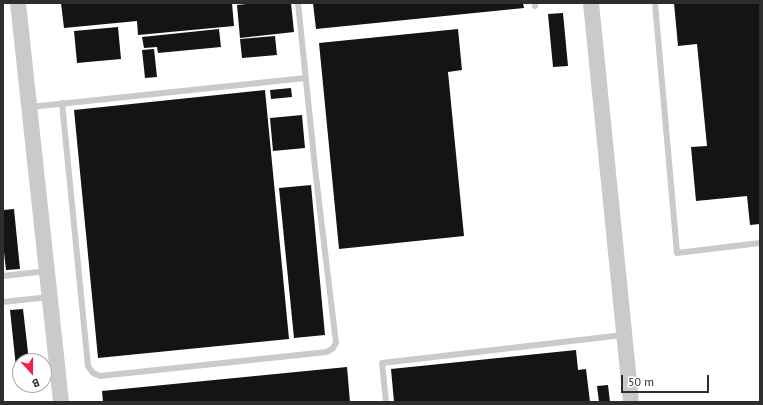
<!DOCTYPE html>
<html>
<head>
<meta charset="utf-8">
<style>
	body { margin:0 }
	#map { position:relative; width:763px; height:405px; overflow:hidden; background:#fff; font-family:"PT Sans",sans-serif }
	canvas { display:block }
	.frame { position:absolute; inset:0; border:4px solid #2d2d2d; pointer-events:none }
	.north { position:absolute; left:12px; top:353px; width:40px; height:40px; box-sizing:border-box; background:#fff; border:1px solid #ababab; border-radius:50%; rotate:159deg; font-size:11px; font-weight:700; line-height:16px; text-align:center; color:#2d2d2d }
	.north::after { content:''; display:block; margin:auto; width:14px; height:18px; background:#f31f49; clip-path:polygon(50% 0,100% 100%,50% 72%,0 100%) }
	.scale { position:absolute; left:621px; top:375px; width:88px; height:18px; box-sizing:border-box; border:2px solid #2d2d2d; border-top:0; padding-left:5px; font-size:12px; line-height:14px; white-space:nowrap; color:#2d2d2d; -webkit-text-stroke:3px #fff; paint-order:stroke }
</style>
</head>
<body>
<div id="map">
<canvas width="763" height="405"></canvas>
<div class="frame"></div>
<div class="north">B</div>
<div class="scale">50 m</div>
</div>
<script>
const g = document.querySelector('canvas').getContext('2d');
g.lineJoin = 'round';
function paint(path, color) { g.fillStyle = color; g.fill(path, 'evenodd'); }
function strokePath(path, color, width, dash) { g.strokeStyle = color; g.lineWidth = width; g.lineCap = dash ? 'butt' : 'round'; g.setLineDash(dash || []); g.stroke(path); }
const building = new Path2D(`
	M 61,3 L 232,3 L 234,26 L 138,35 L 137,21 L 64,28 Z
	M 255,3 L 291,3 L 294,32 L 240,38 L 237,5 Z
	M 313,3 L 523,3 L 524,8 L 316,29 Z
	M 674,3 L 760,3 L 760,224 L 750,225 L 747,196 L 696,201 L 691,147 L 707,146 L 697,44 L 678,46 Z
	M 563,13 L 568,66 L 553,67 L 548,14 Z
	M 118,27 L 121,59 L 77,63 L 74,31 Z
	M 219,29 L 221,47 L 158,53 L 157,47 L 144,48 L 142,37 Z
	M 458,29 L 462,70 L 448,72 L 464,236 L 339,249 L 319,43 Z
	M 275,36 L 277,55 L 242,58 L 240,39 Z
	M 154,49 L 157,77 L 145,78 L 142,50 Z
	M 291,88 L 292,97 L 271,99 L 270,90 Z
	M 265,90 L 289,339 L 98,358 L 74,110 Z
	M 302,115 L 305,148 L 273,151 L 270,118 Z
	M 311,185 L 325,335 L 294,338 L 279,188 Z
	M 14,209 L 20,269 L 6,270 L 3,243 L 3,210 Z
	M 23,309 L 29,361 L 20,361 L 20,366 L 16,367 L 10,310 Z
	M 576,350 L 578,370 L 586,369 L 590,402 L 394,402 L 391,369 Z
	M 347,367 L 350,402 L 103,402 L 102,391 Z
	M 608,385 L 610,402 L 599,402 L 597,386 Z`);
const service = new Path2D(`
	M 535,3 L 535,6
	M 655,3 L 677,253 L 760,243
	M 62,103 L 88,366 L 93,373 L 100,376 L 327,352 L 333,348 L 336,343 L 316,177 L 298,3
	M 30,107 L 306,78
	M 3,276 L 47,271
	M 3,302 L 49,297
	M 386,402 L 382,363 L 623,335`);
const tertiary = new Path2D(`
	M 18,3 L 61,402
	M 591,3 L 631,402`);
paint(building, '#141414');
strokePath(service, '#cacaca', 6);
strokePath(tertiary, '#cacaca', 16);
</script>
</body>
</html>
